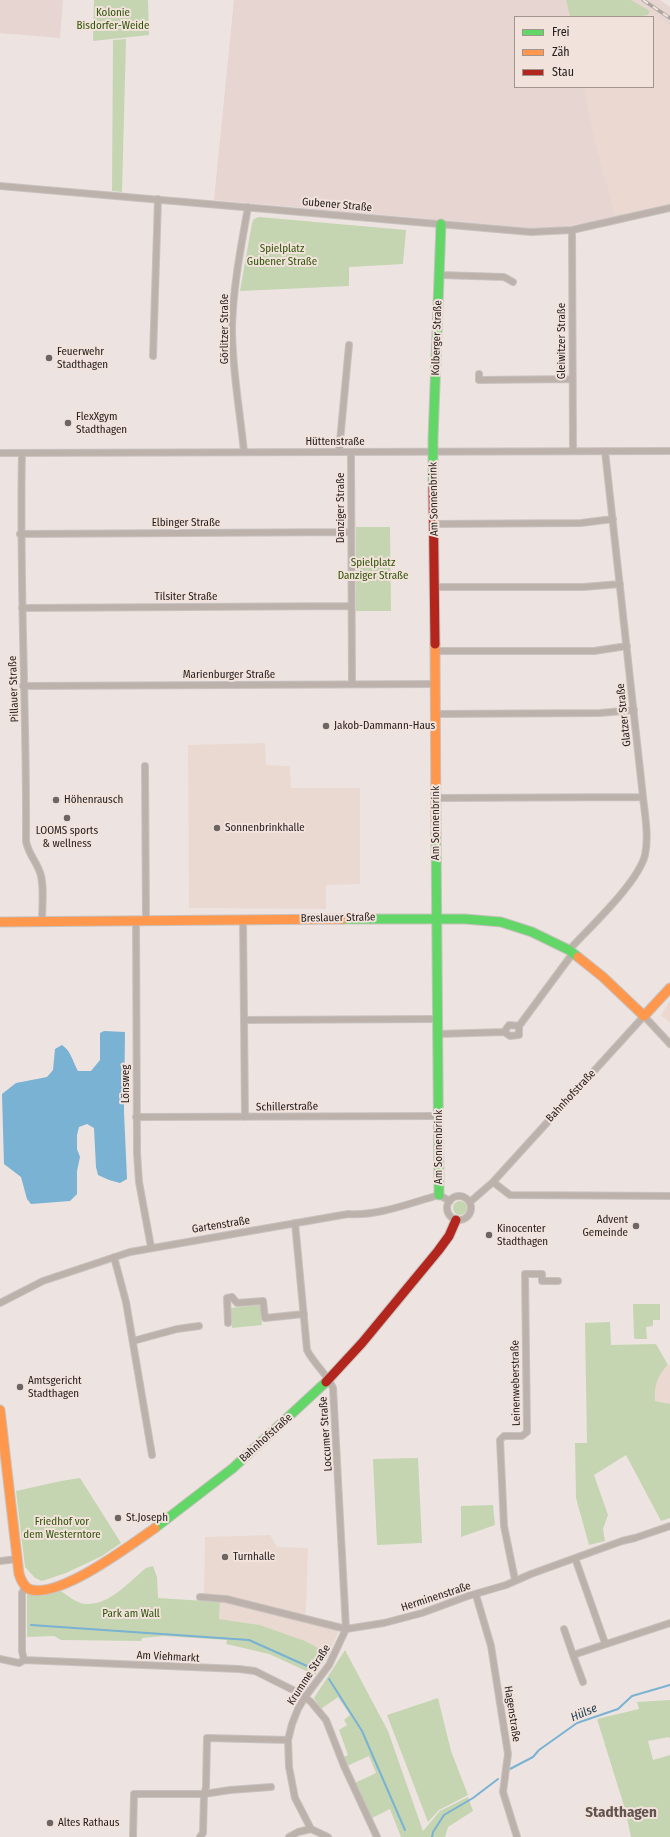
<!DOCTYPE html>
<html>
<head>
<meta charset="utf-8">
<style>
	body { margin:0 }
	#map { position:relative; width:670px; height:1837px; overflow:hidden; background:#ede4e1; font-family:"Fira Sans Condensed",sans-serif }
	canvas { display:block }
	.legend { position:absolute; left:514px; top:16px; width:140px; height:72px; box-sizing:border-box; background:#f2e2dc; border:1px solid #a09590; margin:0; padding:5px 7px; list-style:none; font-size:12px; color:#26211f }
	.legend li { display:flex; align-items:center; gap:8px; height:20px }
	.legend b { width:20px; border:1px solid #a09590 }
</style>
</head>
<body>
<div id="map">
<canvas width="670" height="1837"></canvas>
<ul class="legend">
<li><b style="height:5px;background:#63d668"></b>Frei</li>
<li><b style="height:5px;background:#ff974d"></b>Zäh</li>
<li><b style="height:5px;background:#b3261e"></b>Stau</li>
</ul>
</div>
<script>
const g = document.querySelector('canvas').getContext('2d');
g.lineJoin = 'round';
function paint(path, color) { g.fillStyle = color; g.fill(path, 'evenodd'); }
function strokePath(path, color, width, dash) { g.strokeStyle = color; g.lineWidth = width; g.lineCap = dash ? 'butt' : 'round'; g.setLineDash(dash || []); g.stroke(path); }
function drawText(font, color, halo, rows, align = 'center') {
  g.font = font + ' "Fira Sans Condensed",sans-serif'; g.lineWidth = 4; g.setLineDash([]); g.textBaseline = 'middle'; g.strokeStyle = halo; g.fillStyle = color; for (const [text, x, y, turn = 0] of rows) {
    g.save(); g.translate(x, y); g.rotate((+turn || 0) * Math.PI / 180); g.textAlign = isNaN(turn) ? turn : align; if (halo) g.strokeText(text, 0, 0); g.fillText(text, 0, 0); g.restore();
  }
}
const commercial = new Path2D(`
	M 650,11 L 670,25 L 670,209 L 616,218 L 596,144 L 584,87 L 653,87 L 653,17 L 638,17 L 648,15 Z
	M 670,1001 L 670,1023 L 661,1015 Z
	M 670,1364 L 670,1404 L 655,1401 L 655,1386 L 660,1373 Z`);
const built = new Path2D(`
	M 0,0 L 63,0 L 60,38 L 0,33 Z
	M 234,0 L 566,0 L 570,17 L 515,17 L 515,87 L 584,87 L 596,144 L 616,218 L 556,228 L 532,228 L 214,200 Z
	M 631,0 L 660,0 L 670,7 L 670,25 Z`);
const education = new Path2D(`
	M 265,743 L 266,765 L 290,766 L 291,788 L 360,788 L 360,884 L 326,885 L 326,909 L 189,908 L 188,745 Z
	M 270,1535 L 277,1547 L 308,1548 L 306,1610 L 303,1621 L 339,1630 L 329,1654 L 304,1641 L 260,1625 L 219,1619 L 220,1596 L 204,1594 L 205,1537 Z`);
const green = new Path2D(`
	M 94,0 L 148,0 L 149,35 L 93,41 Z
	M 566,0 L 631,0 L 650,11 L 648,15 L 638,17 L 570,17 Z
	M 126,39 L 122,192 L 112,191 L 113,40 Z
	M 259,217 L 406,230 L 403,264 L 349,267 L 349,286 L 240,291 L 252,223 L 254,219 Z
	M 356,527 L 390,527 L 391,611 L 356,611 Z
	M453 1208a7 7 0 1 1 14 0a7 7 0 1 1-14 0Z
	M 633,1304 L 660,1304 L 660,1320 L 653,1320 L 653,1326 L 646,1327 L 647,1339 L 635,1339 L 634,1337 Z
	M 260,1305 L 262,1325 L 232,1328 L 230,1308 Z
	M 610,1322 L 611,1345 L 656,1344 L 668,1365 C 657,1376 654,1386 655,1401 L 670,1404 L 670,1518 L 661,1521 L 626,1455 L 594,1475 L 608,1515 L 603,1529 L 605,1541 L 589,1545 L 576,1498 L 575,1443 L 587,1443 L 585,1323 Z
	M 418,1458 L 422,1543 L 377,1545 L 373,1459 Z
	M 80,1478 L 121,1543 L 102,1556 L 66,1573 L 42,1581 L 35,1578 L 25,1567 L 16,1491 L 61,1481 Z
	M 493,1505 L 495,1525 L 461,1537 L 461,1506 Z
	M 153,1566 L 157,1577 L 158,1598 L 220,1602 L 219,1619 L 260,1625 L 305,1641 L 329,1654 L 315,1675 L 269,1654 L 226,1644 L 227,1640 L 164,1636 L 142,1638 L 141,1641 L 61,1640 L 54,1636 L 27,1637 L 27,1594 L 43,1596 L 61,1591 C 68,1596 76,1603 85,1604 C 109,1606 129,1582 146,1568 Z
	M 345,1650 L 388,1731 L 423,1831 L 440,1811 L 468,1797 L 473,1811 L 448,1827 L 445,1837 L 401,1837 L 390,1809 L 372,1818 L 355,1783 L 376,1773 L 369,1756 L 347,1766 L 343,1757 L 348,1755 L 339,1730 L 347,1725 L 344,1720 L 350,1715 L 338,1697 L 321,1709 L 314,1698 Z
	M 438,1698 L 451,1751 L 468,1795 L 439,1810 L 428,1822 L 387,1715 Z
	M 670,1700 L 670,1740 L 669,1737 L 648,1741 L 653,1760 L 670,1755 L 670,1837 L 631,1837 L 625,1809 L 597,1719 L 639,1709 L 637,1702 Z`);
const water = new Path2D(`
	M 104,1031 L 125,1032 L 124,1112 L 127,1179 L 120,1183 L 109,1180 L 98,1175 L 96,1167 L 94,1128 L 87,1124 L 79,1127 L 77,1135 L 77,1149 L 80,1157 L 77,1171 L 77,1194 L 70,1201 L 31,1204 L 27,1199 L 21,1177 L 4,1164 L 2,1094 L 16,1083 L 47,1077 L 53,1070 L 55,1049 L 62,1045 C 72,1052 72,1061 78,1071 L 91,1071 L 100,1060 L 100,1033 Z`);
const stream = new Path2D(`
	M 31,1625 L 249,1640 L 316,1670
	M 329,1679 L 362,1731 L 405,1830
	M 510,1769 L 533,1757 L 539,1750 L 577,1723 L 618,1709 L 632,1696 L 670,1685
	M 432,1837 L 433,1832 L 444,1815 L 473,1798 L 498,1779`);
const street = new Path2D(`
	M 0,186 L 531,232 L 572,230 L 670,208
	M 572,230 L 573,451
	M 440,275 L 504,277 L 513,282
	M 153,356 L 158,199
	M 479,374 L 479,380 L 572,379
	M 244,452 C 240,411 232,369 232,328 C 233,287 241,247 248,207
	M 339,452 L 349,345
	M 351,452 L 352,684
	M 0,453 L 670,451
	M 22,453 C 19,583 27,712 26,841 C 28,853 35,860 39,870 C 45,882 42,907 42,921
	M 435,524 L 581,523 L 613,519
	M 20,534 L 351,532
	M 435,587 L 583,587 L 620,584
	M 22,608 L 351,606
	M 435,651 L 594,651 L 627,646
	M 23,686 L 435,684
	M 436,714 L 600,713 L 634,710
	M 145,766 L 146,920
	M 436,798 L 643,797
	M 136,920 L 137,1153 L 139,1182 L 151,1247
	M 243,920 L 245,1117
	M 569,950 C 589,928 638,883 645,855 C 649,836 645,816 643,797 L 605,451
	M 244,1020 L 438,1019
	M 504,1032 L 510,1036 L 519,1035 L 519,1026
	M 438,1034 L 504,1032 L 509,1025 L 519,1026 L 573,953
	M 136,1117 L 439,1116
	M 493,1182 L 510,1195 L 670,1196
	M447 1208a12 12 0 1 1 24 0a12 12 0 1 1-24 0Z
	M 470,1202 L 493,1182 L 644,1016 L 670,1044
	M 295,1223 L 307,1350 C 314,1364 327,1374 333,1388 L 346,1629 L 329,1665 L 305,1697 L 298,1709 L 292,1724 L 288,1740 L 289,1767 L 295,1798 L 311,1829 L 328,1837
	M 114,1257 L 126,1302 L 152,1455
	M 0,1303 L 43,1281 L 130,1252 L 348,1214 C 379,1216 410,1203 439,1195 L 450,1201
	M 228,1323 L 227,1298 L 232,1297 L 237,1303 L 263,1301 L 265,1318 L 304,1314
	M 133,1341 L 177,1329 L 199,1326
	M 575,1558 L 605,1643
	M 0,1561 L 17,1559
	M 515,1580 L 504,1526 L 500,1440 L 504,1436 L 522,1436 L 527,1432 L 525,1274 L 542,1274 L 542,1281 L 558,1281
	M 476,1595 L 491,1646 L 508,1754 L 503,1792 L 517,1837
	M 200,1597 L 226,1599 L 346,1629 L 384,1623 L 422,1613 L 468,1596 L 506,1585 L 531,1574 L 622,1541 L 635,1538 L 670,1526
	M 564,1629 L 573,1655
	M 0,1659 L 19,1663 L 24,1660
	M 24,1660 L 239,1669 L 255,1671 L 301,1694 L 311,1702 L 326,1720 L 344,1766 L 377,1837
	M 24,1660 L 22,1651 L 22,1593 L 26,1586
	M 583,1682 L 573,1655 L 670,1623
	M 133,1837 L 134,1794 L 204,1794 L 230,1790 L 271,1787
	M 200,1837 L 203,1833 L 204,1794 L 206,1787 L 207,1738 L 288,1740
	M 289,1837 L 298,1832 L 311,1829`);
const fast = new Path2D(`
	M 433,485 L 433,439 L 441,224
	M 436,833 L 439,1195
	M 343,919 L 465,919 L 501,922 L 532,932 L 569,950 L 578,957
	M 155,1528 L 233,1468 L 326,1382`);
const slow = new Path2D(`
	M 435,644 L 436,833
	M 0,922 L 343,919
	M 578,957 L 603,977 L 644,1016 L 670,988
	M 0,1410 L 19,1574 C 21,1580 25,1589 32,1590 C 63,1596 129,1546 155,1528`);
const jam = new Path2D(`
	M 433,485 L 435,644
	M 326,1382 L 362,1343 L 438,1251 L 449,1236 L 456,1220`);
const rail = new Path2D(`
	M 643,0 L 670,18`);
const markers = [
	[49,358,4,"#6c6563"],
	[68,423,4,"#6c6563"],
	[326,726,4,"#6c6563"],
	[56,800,4,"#6c6563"],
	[67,818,4,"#6c6563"],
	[217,828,4,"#6c6563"],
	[636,1226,4,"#6c6563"],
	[489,1235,4,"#6c6563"],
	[20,1387,4,"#6c6563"],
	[118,1518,4,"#6c6563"],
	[225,1557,4,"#6c6563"],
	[50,1823,4,"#6c6563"]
];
const parkNames = [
	["Kolonie",113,13],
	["Bisdorfer-Weide",113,26],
	["Spielplatz",282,249],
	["Gubener Straße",282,262],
	["Spielplatz",373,563],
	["Danziger Straße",373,576],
	["Friedhof vor",62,1522],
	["dem Westerntore",62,1535],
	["Park am Wall",131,1614]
];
const streetNames = [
	["Gubener Straße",337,205,5],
	["Görlitzer Straße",225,329,-90],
	["Kolberger Straße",437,338,-88],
	["Gleiwitzer Straße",562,341,-90],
	["Hüttenstraße",335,442],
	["Am Sonnenbrink",434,499,-91],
	["Danziger Straße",341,508,-90],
	["Elbinger Straße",186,523],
	["Tilsiter Straße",186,597],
	["Marienburger Straße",229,675],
	["Pillauer Straße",14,689,-92],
	["Glatzer Straße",624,715,-96],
	["Am Sonnenbrink",436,823,-90],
	["Breslauer Straße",338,918,-1],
	["Lönsweg",126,1084,-90],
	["Bahnhofstraße",571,1096,-47],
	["Schillerstraße",287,1107,-1],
	["Am Sonnenbrink",439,1147,-90],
	["Gartenstraße",221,1225,-9],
	["Leinenweberstraße",516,1383,-91],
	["Loccumer Straße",326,1434,-94],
	["Bahnhofstraße",266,1438,-42],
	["Herminenstraße",436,1597,-18],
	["Am Viehmarkt",168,1657,3],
	["Krumme Straße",309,1675,-57],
	["Hagenstraße",512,1714,81]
];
const poiNames = [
	["Feuerwehr",57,352],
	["Stadthagen",57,365],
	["FlexXgym",76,417],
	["Stadthagen",76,430],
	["Jakob-Dammann-Haus",334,726],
	["Höhenrausch",64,800],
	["Sonnenbrinkhalle",225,828],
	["LOOMS sports",67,831,"center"],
	["& wellness",67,844,"center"],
	["Advent",628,1220,"right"],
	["Gemeinde",628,1233,"right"],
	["Kinocenter",497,1229],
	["Stadthagen",497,1242],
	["Amtsgericht",28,1381],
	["Stadthagen",28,1394],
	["St.Joseph",126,1518],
	["Turnhalle",233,1557],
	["Altes Rathaus",58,1823]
];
const waterNames = [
	["Hülse",584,1713,-23]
];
const districtNames = [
	["Stadthagen",621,1813]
];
paint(commercial, '#ead8d1');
paint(built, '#e6d5d0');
paint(education, '#ead9d1');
paint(green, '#c5d5b1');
paint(water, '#79b2d2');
strokePath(stream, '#79b2d2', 2);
strokePath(street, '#c8c2bf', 8);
strokePath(fast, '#c8c2bf', 11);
strokePath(slow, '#c8c2bf', 11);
strokePath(jam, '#c8c2bf', 11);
strokePath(street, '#bdb1ab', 6);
strokePath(fast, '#63d668', 9);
strokePath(slow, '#ff974d', 9);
strokePath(jam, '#b3261e', 9);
strokePath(rail, '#aea6a1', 3.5);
strokePath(rail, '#f2e2dc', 2, [6]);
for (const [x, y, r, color] of markers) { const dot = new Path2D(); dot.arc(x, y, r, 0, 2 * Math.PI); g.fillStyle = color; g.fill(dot); strokePath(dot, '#f2e2dc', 1.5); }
drawText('11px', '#2f5406', '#f2e2dc', parkNames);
drawText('11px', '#26211f', '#f2e2dc', streetNames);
drawText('11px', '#26211f', '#f2e2dc', poiNames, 'left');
drawText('italic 12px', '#1c4155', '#f2e2dc', waterNames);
drawText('bold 15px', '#625550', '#f2e2dc', districtNames);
</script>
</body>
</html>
